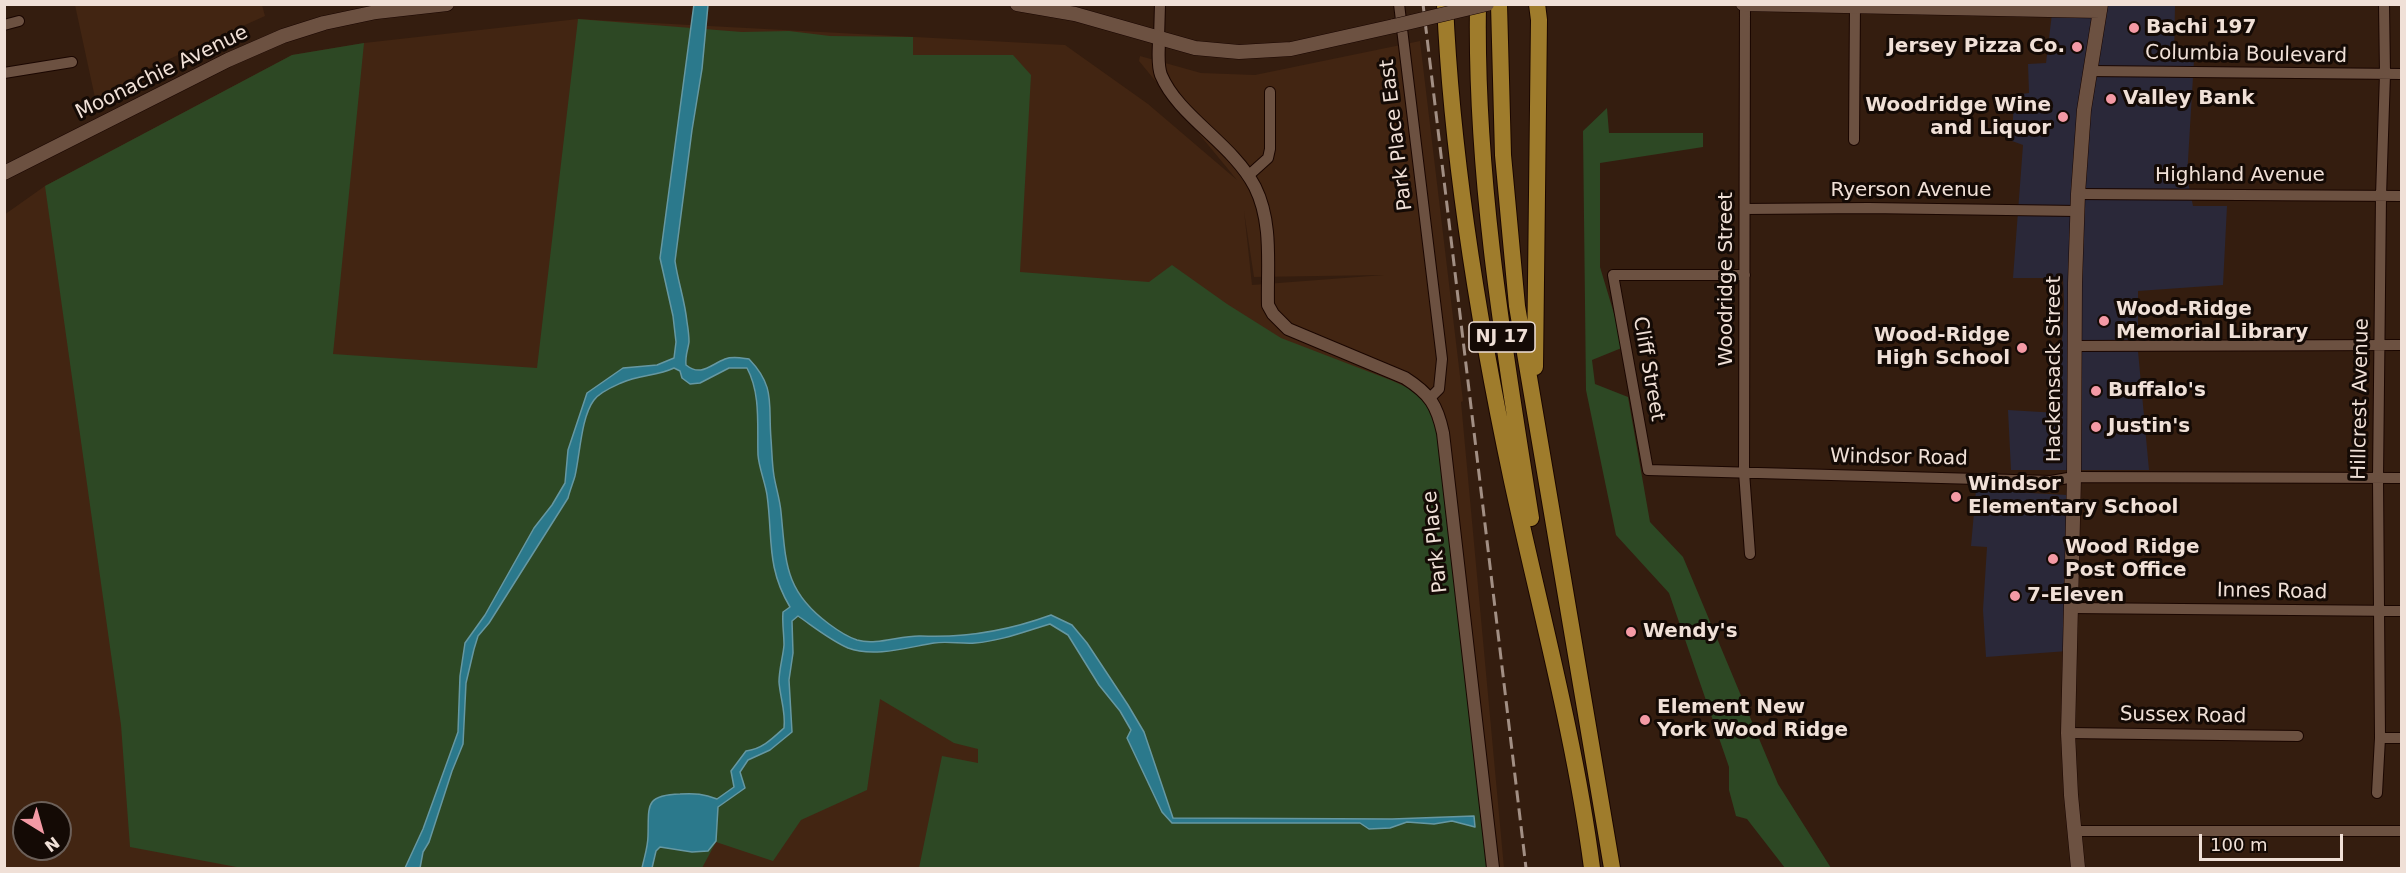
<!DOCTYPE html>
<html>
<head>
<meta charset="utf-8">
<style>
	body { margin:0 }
	#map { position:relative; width:2406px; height:873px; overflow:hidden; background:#341d0f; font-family:"DejaVu Sans",sans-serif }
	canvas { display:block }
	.frame { position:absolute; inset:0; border:6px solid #f0e0d7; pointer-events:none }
	.north { position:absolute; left:12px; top:801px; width:60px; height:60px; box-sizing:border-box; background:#140a05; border:2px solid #6c6059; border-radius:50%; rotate:143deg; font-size:16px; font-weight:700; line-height:24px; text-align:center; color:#f0e0d7 }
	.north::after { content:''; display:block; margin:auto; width:21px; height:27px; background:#f49aa5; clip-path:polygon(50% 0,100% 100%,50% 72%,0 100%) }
	.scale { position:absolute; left:2199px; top:834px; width:144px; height:27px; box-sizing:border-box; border:3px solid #f0e0d7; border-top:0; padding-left:8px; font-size:18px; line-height:21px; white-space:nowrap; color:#f0e0d7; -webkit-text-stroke:4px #140a05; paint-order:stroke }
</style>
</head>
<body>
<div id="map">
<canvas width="2406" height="873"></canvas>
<div class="frame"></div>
<div class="north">N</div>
<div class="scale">100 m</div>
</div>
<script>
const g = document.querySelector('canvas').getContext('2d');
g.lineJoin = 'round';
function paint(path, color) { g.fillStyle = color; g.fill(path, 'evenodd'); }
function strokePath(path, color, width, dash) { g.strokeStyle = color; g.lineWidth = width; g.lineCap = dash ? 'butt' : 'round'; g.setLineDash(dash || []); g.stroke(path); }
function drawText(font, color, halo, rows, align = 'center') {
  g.font = font + ' "DejaVu Sans",sans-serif'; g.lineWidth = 6; g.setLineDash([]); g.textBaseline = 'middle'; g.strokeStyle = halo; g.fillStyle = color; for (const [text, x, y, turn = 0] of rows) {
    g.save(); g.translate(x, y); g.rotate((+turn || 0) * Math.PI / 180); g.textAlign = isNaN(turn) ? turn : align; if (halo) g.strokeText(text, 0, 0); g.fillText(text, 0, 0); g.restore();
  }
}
const commercial = new Path2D(`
	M 2053,5 L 2175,5 L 2174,60 L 2194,60 L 2187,177 L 2193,206 L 2227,206 L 2223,285 L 2138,291 L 2138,351 L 2149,470 L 2011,470 L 2008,410 L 2058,413 L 2064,304 L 2063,278 L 2013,278 L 2023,145 L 2012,141 L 2014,95 L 2029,93 L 2028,64 L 2046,63 Z
	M 1976,490 L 2067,495 L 2068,651 L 1986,657 L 1983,610 L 1987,547 L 1971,546 Z`);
const built = new Path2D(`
	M 75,5 L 262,5 L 265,16 L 138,73 L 106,98 L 108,101 L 97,107 Z
	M 578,19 L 1065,45 L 1148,104 L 1237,180 L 1139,61 L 1140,56 L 1201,73 L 1255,75 L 1420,41 L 1463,401 L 1461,402 L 1504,868 L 5,868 L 4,215 L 45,186 L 292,55 L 364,43 ZM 1244,211 L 1254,277 L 1384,275 L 1252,285 ZM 24,813 L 60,813 L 60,849 L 24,849 Z`);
const green = new Path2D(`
	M 578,19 L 742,32 L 789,31 L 830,36 L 913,37 L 913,55 L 1013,55 L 1031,75 L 1020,272 L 1149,282 L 1172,265 L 1227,304 L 1281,338 L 1393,381 L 1430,398 L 1438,413 L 1493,868 L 919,868 L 942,756 L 978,763 L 978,749 L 954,743 L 880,699 L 867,790 L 801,820 L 773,861 L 716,842 L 702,868 L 242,868 L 130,847 L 121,725 L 45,186 L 292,55 L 364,43 L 333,354 L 537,368 Z
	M 1607,108 L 1609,133 L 1703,133 L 1703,147 L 1600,163 L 1600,267 L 1624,347 L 1592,360 L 1595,384 L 1628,397 L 1650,522 L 1683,557 L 1778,784 L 1831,868 L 1785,868 L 1747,819 L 1736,816 L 1729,790 L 1729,767 L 1669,593 L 1616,535 L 1586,390 L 1583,131 Z`);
const water = new Path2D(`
	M 694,4 L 708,5 L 702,69 L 692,130 L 675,261 C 678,282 685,301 687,322 C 688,328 689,335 689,342 C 688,350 685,355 686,365 C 701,377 710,365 725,359 C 733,356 741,358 749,359 C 776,387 768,404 771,439 C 772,452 772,464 774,476 C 776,488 780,500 781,512 C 786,562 784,591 829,624 C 837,630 848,637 857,640 C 877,646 901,635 921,636 C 964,638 1010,630 1051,615 L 1072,625 L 1087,643 L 1128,705 L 1144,732 L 1173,818 L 1392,819 L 1474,816 L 1475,827 L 1452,821 L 1434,824 L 1407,822 L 1390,828 L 1369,829 L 1360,823 L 1172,823 L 1162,812 L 1127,738 L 1131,730 L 1120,711 L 1099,685 L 1068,635 L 1050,624 C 1026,631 1001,641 975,643 C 962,644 947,641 934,643 C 909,647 874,658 848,648 C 830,640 814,627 798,616 L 792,621 L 793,653 L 789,680 L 792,732 L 770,750 L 748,760 L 740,772 L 745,788 L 718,807 L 716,841 L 708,851 L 692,852 L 660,847 L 656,851 L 652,868 L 642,868 C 644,858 648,847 648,836 C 649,806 644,795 680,794 C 695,793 704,794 717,799 L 734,787 L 731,771 L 746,751 C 762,749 772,739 784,728 C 786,712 780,697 779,682 C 779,669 783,657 784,645 C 784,634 782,623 783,612 L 790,607 C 766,567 773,538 767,495 C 765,482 759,468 758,455 C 757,426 761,394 747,368 L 729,368 L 700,383 L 690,384 L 682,378 L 680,371 L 674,368 C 657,376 639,375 621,383 C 612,387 600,392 594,400 C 581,417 580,455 575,476 C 573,483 570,490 568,498 L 489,623 L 478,636 L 474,649 L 466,683 L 463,744 L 452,771 L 429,842 L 423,852 L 420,868 L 405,868 L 423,829 L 458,732 L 460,676 L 465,643 L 485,615 L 534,528 L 552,505 L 565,483 L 568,450 L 587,393 L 623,368 L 657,365 L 674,358 L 676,342 L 673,316 L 660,258 Z`);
const minor = new Path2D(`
	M 1399,4 L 1442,359 L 1439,389 L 1430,398
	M 1745,4 L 1744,472 L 1750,554
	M 4,25 L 19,21
	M 1159,39 L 1160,4
	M 2089,71 L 2402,74
	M 4,73 L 72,62
	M 1854,140 L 1855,4
	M 1248,176 L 1268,158 L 1270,149 L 1270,92
	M 2078,194 L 2402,196
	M 1745,209 L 1868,208 L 2077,211
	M 1745,275 L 1613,275 L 1648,470 L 2051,481 L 2074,477 L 2402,478
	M 2074,346 L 2402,345
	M 2071,608 L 2402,611
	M 2068,733 L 2298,736
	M 2380,738 L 2402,738
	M 2377,793 L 2380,738 L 2378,478 L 2381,196 L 2385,74 L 2384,4
	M 2074,831 L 2402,831`);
const tertiary = new Path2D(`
	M 1159,39 C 1159,51 1157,64 1161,75 C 1178,116 1233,144 1255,187 C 1273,223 1267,266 1268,305 L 1273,314 L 1288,329 L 1405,378 C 1430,394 1437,405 1443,433 L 1493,868`);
const secondary = new Path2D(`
	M 1017,4 L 1075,14 L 1195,48 L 1239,52 L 1291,49 L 1394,26
	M 1743,4 L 2100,11
	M 4,173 L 228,60 L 283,36 L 324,23 L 376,12 L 447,4
	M 2078,868 L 2071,795 L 2068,733 L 2074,477 L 2075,283 L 2078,194 L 2084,110 L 2101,4`);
const trunk = new Path2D(`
	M 1445,4 C 1452,164 1479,326 1512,481 C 1540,610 1575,738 1592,868
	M 1478,4 C 1475,177 1504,348 1531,518
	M 1499,4 L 1503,155 L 1517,306 L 1612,868
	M 1535,367 L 1539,20 L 1537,4`);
const rail = new Path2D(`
	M 1423,4 L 1526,868`);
const secondaryBridge = new Path2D(`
	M 1394,26 L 1487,4`);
const markers = [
	[2134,28,6,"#f49aa5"],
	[2077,47,6,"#f49aa5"],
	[2111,99,6,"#f49aa5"],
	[2063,117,6,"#f49aa5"],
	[2104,321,6,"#f49aa5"],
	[2022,348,6,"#f49aa5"],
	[2096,391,6,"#f49aa5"],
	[2096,427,6,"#f49aa5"],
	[1956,497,6,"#f49aa5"],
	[2053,559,6,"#f49aa5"],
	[2015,596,6,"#f49aa5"],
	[1631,632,6,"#f49aa5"],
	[1645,720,6,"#f49aa5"]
];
const shields = [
	[1502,337,66]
];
const shieldNames = [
	["NJ 17",1502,337]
];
const poiNames = [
	["Bachi 197",2146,28],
	["Jersey Pizza Co.",2065,47,"right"],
	["Valley Bank",2123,99],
	["Woodridge Wine",2051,106,"right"],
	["and Liquor",2051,129,"right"],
	["Wood-Ridge",2116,310],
	["Memorial Library",2116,333],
	["Wood-Ridge",2010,336,"right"],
	["High School",2010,359,"right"],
	["Buffalo's",2108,391],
	["Justin's",2108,427],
	["Windsor",1968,485],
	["Elementary School",1968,508],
	["Wood Ridge",2065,548],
	["Post Office",2065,571],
	["7-Eleven",2027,596],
	["Wendy's",1643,632],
	["Element New",1657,708],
	["York Wood Ridge",1657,731]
];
const streetNames = [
	["Columbia Boulevard",2246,55,1],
	["Moonachie Avenue",162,73,-26],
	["Park Place East",1397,135,-97],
	["Highland Avenue",2240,176],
	["Ryerson Avenue",1911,191],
	["Woodridge Street",1727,279,-90],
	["Cliff Street",1648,369,80],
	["Hackensack Street",2055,369,-90],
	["Hillcrest Avenue",2361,399,-89],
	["Windsor Road",1899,458,1],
	["Park Place",1436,542,-96],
	["Innes Road",2272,592,1],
	["Sussex Road",2183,716,1]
];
paint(commercial, '#2a2839');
paint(built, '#422512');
paint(green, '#2d4824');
paint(water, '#2b798c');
strokePath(water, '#6698a2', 1.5);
strokePath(minor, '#1a0600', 12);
strokePath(tertiary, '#1a0600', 14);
strokePath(secondary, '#1a0600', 15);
strokePath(trunk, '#1a0600', 18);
strokePath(minor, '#6c5141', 10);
strokePath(tertiary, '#6c5141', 12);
strokePath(secondary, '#6c5141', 14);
strokePath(trunk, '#9f7c2c', 16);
strokePath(rail, '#a28f84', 3, [12, 6]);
strokePath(secondaryBridge, '#1a0600', 15, []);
strokePath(secondaryBridge, '#6c5141', 14);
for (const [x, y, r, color] of markers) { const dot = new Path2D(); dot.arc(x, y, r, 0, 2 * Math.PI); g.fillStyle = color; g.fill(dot); strokePath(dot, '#140a05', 2); }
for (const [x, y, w] of shields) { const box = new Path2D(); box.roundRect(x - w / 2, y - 15, w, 30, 4.5); g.fillStyle = '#140a05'; g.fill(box); strokePath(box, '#f0e0d7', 1.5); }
drawText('bold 18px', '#f0e0d7', null, shieldNames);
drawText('bold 20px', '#f0e0d7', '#140a05', poiNames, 'left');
drawText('20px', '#f0e0d7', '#140a05', streetNames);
</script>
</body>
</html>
